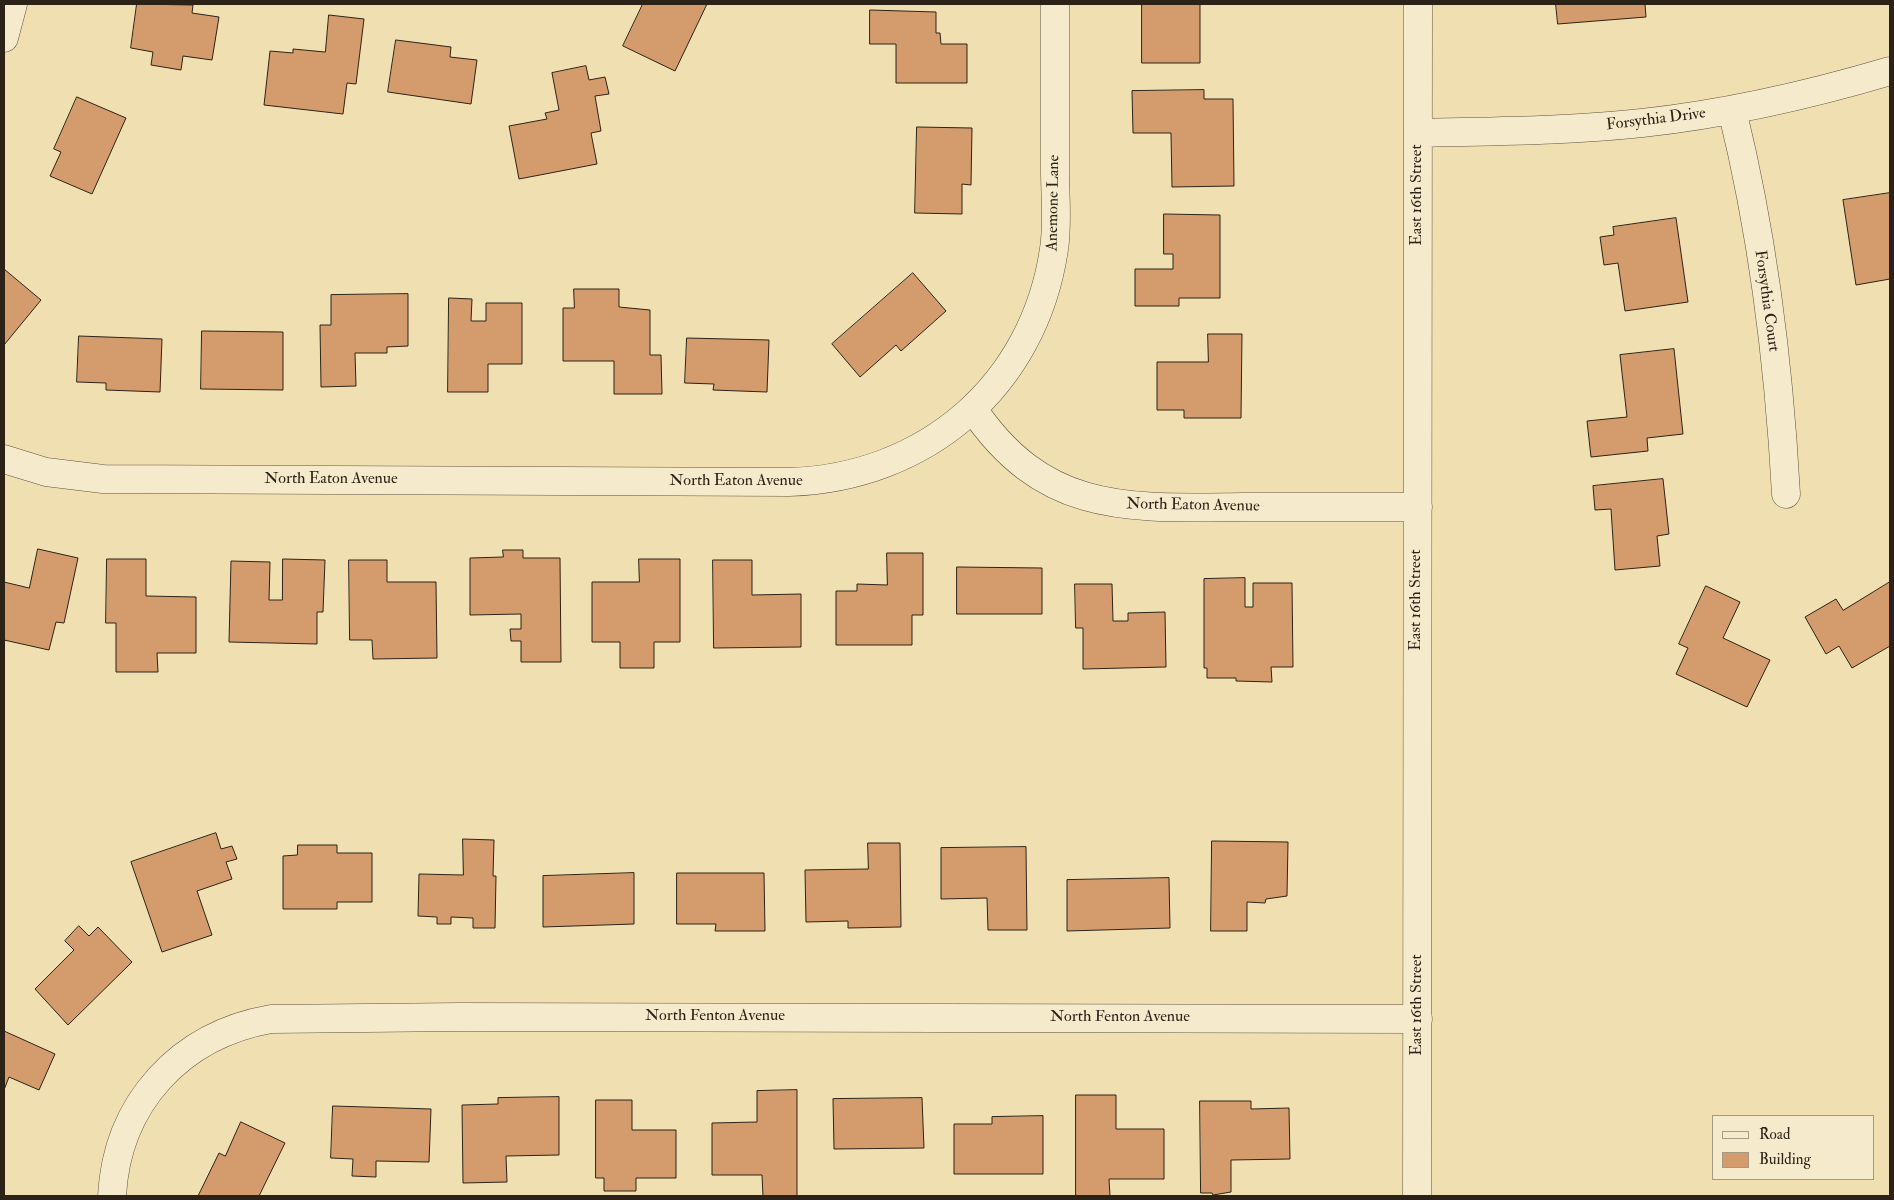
<!DOCTYPE html>
<html>
<head>
<meta charset="utf-8">
<style>
	body { margin:0 }
	#map { position:relative; width:1894px; height:1200px; overflow:hidden; background:#f0e0b1; font-family:"IM FELL Double Pica",serif }
	canvas { display:block }
	.frame { position:absolute; inset:0; border:5px solid #2c2218; pointer-events:none }
	.legend { position:absolute; left:1712px; top:1115px; width:162px; height:65px; box-sizing:border-box; background:#f5ebcc; border:1px solid #a59b84; margin:0; padding:6px 9px; list-style:none; font-size:15px; color:#2c2218 }
	.legend li { display:flex; align-items:center; gap:10px; height:25px }
	.legend b { width:25px; border:1px solid #a59b84 }
</style>
</head>
<body>
<div id="map">
<canvas width="1894" height="1200"></canvas>
<div class="frame"></div>
<ul class="legend">
<li><b style="height:6px;background:#f5ebcc"></b>Road</li>
<li><b style="height:14px;background:#d49b6c"></b>Building</li>
</ul>
</div>
<script>
const g = document.querySelector('canvas').getContext('2d');
g.lineJoin = 'round';
function paint(path, color) { g.fillStyle = color; g.fill(path, 'evenodd'); }
function strokePath(path, color, width, dash) { g.strokeStyle = color; g.lineWidth = width; g.lineCap = dash ? 'butt' : 'round'; g.setLineDash(dash || []); g.stroke(path); }
function drawText(font, color, halo, rows, align = 'center') {
  g.font = font + ' "IM FELL Double Pica",serif'; g.lineWidth = 5; g.setLineDash([]); g.textBaseline = 'middle'; g.strokeStyle = halo; g.fillStyle = color; for (const [text, x, y, turn = 0] of rows) {
    g.save(); g.translate(x, y); g.rotate((+turn || 0) * Math.PI / 180); g.textAlign = isNaN(turn) ? turn : align; if (halo) g.strokeText(text, 0, 0); g.fillText(text, 0, 0); g.restore();
  }
}
const building = new Path2D(`
	M 137,4 L 193,5 L 192,13 L 219,17 L 212,60 L 183,56 L 181,70 L 151,65 L 153,52 L 131,48 Z
	M 643,4 L 707,4 L 675,71 L 623,46 Z
	M 1142,4 L 1200,4 L 1200,63 L 1142,63 Z
	M 1556,4 L 1645,4 L 1646,17 L 1558,24 Z
	M 870,10 L 936,12 L 936,33 L 940,33 L 941,44 L 967,44 L 967,83 L 896,83 L 896,44 L 870,44 Z
	M 329,15 L 364,19 L 356,84 L 347,83 L 343,114 L 264,105 L 270,51 L 293,53 L 293,49 L 325,52 Z
	M 396,40 L 451,47 L 450,57 L 477,60 L 471,104 L 388,92 Z
	M 586,66 L 589,80 L 605,77 L 609,94 L 595,96 L 601,131 L 591,133 L 597,164 L 519,179 L 509,126 L 547,119 L 545,113 L 559,110 L 552,73 Z
	M 1204,90 L 1204,99 L 1233,99 L 1234,186 L 1172,187 L 1171,133 L 1133,133 L 1132,91 Z
	M 77,97 L 126,118 L 92,194 L 50,176 L 61,152 L 54,149 Z
	M 917,127 L 972,128 L 971,185 L 962,184 L 962,214 L 915,213 Z
	M 1890,193 L 1890,279 L 1856,285 L 1843,200 Z
	M 1164,214 L 1220,215 L 1220,298 L 1179,298 L 1179,306 L 1135,306 L 1135,269 L 1173,269 L 1173,254 L 1164,254 Z
	M 1676,218 L 1688,302 L 1625,311 L 1618,263 L 1604,265 L 1600,237 L 1614,235 L 1613,227 Z
	M 4,269 L 41,300 L 4,345 Z
	M 913,273 L 946,311 L 901,351 L 896,345 L 860,377 L 832,344 Z
	M 574,289 L 619,289 L 619,307 L 650,310 L 650,355 L 661,355 L 662,394 L 614,394 L 614,361 L 563,361 L 563,308 L 574,308 Z
	M 408,294 L 408,346 L 387,347 L 387,353 L 355,353 L 356,386 L 321,387 L 320,325 L 331,325 L 331,295 Z
	M 449,298 L 472,299 L 471,321 L 486,321 L 486,303 L 522,303 L 522,364 L 488,364 L 488,392 L 448,392 Z
	M 202,331 L 283,332 L 283,390 L 201,389 Z
	M 1208,334 L 1242,334 L 1241,418 L 1184,418 L 1184,410 L 1157,410 L 1157,362 L 1208,362 Z
	M 79,336 L 162,339 L 160,392 L 106,390 L 106,383 L 77,382 Z
	M 687,338 L 769,340 L 767,392 L 713,390 L 714,384 L 685,383 Z
	M 1674,349 L 1683,434 L 1647,438 L 1648,451 L 1591,457 L 1587,421 L 1627,417 L 1620,355 Z
	M 1663,479 L 1669,534 L 1657,536 L 1660,566 L 1615,570 L 1611,509 L 1595,510 L 1593,486 Z
	M 38,549 L 78,558 L 64,623 L 56,622 L 49,650 L 4,640 L 4,582 L 29,588 Z
	M 503,550 L 523,550 L 523,558 L 560,558 L 561,662 L 521,662 L 521,641 L 511,641 L 510,629 L 521,629 L 521,614 L 470,615 L 470,558 L 503,557 Z
	M 887,553 L 923,553 L 923,615 L 912,615 L 912,645 L 836,645 L 836,591 L 857,591 L 857,584 L 887,585 Z
	M 107,559 L 146,559 L 146,596 L 196,597 L 196,653 L 157,653 L 158,672 L 116,672 L 116,623 L 106,623 Z
	M 283,559 L 325,560 L 323,612 L 317,612 L 317,644 L 229,642 L 231,561 L 270,562 L 269,600 L 282,600 Z
	M 639,559 L 680,559 L 680,642 L 654,642 L 654,668 L 620,668 L 620,642 L 592,642 L 592,582 L 639,582 Z
	M 349,560 L 387,560 L 387,582 L 436,582 L 437,658 L 373,659 L 372,640 L 350,640 Z
	M 713,560 L 752,560 L 752,595 L 801,594 L 801,647 L 714,648 Z
	M 957,567 L 1042,568 L 1042,614 L 957,614 Z
	M 1245,578 L 1245,607 L 1253,607 L 1253,583 L 1292,583 L 1293,667 L 1271,667 L 1272,682 L 1236,681 L 1236,678 L 1207,678 L 1207,668 L 1204,668 L 1204,579 Z
	M 1890,582 L 1890,646 L 1852,668 L 1839,646 L 1826,654 L 1805,617 L 1836,599 L 1843,610 Z
	M 1075,584 L 1112,584 L 1113,621 L 1128,621 L 1128,613 L 1165,612 L 1166,667 L 1083,669 L 1083,628 L 1076,628 Z
	M 1706,586 L 1740,602 L 1723,638 L 1770,660 L 1747,707 L 1676,674 L 1688,648 L 1679,644 Z
	M 216,833 L 221,849 L 232,846 L 237,859 L 226,862 L 232,879 L 197,891 L 212,935 L 162,952 L 131,862 Z
	M 463,839 L 494,840 L 493,876 L 496,876 L 495,928 L 473,928 L 473,918 L 451,917 L 451,924 L 437,924 L 437,917 L 418,916 L 419,874 L 463,875 Z
	M 1212,841 L 1288,842 L 1287,896 L 1266,899 L 1265,903 L 1247,902 L 1247,931 L 1211,931 Z
	M 868,843 L 900,843 L 901,927 L 848,928 L 848,921 L 806,922 L 805,870 L 868,869 Z
	M 298,845 L 337,845 L 337,853 L 372,853 L 372,902 L 337,902 L 337,909 L 283,909 L 283,856 L 297,855 Z
	M 1026,847 L 1027,930 L 988,930 L 987,898 L 941,899 L 941,848 Z
	M 634,873 L 634,924 L 543,927 L 543,876 Z
	M 677,873 L 764,873 L 765,931 L 715,931 L 716,924 L 677,924 Z
	M 1169,878 L 1170,928 L 1067,931 L 1067,880 Z
	M 79,926 L 89,936 L 98,927 L 132,962 L 68,1025 L 35,989 L 74,950 L 65,941 Z
	M 4,1031 L 55,1054 L 39,1090 L 9,1077 L 4,1090 Z
	M 797,1090 L 797,1196 L 763,1196 L 762,1175 L 712,1175 L 712,1123 L 757,1122 L 757,1091 Z
	M 1076,1095 L 1116,1095 L 1116,1129 L 1164,1129 L 1164,1179 L 1109,1179 L 1110,1196 L 1076,1196 Z
	M 559,1097 L 559,1155 L 506,1156 L 507,1182 L 463,1183 L 462,1105 L 498,1104 L 498,1098 Z
	M 922,1098 L 924,1148 L 834,1149 L 833,1099 Z
	M 596,1100 L 632,1100 L 632,1130 L 676,1130 L 676,1178 L 636,1178 L 636,1191 L 604,1191 L 604,1178 L 596,1178 Z
	M 1200,1101 L 1251,1101 L 1251,1109 L 1289,1108 L 1290,1159 L 1231,1160 L 1231,1192 L 1213,1195 L 1212,1193 L 1201,1193 Z
	M 333,1106 L 431,1109 L 429,1162 L 376,1161 L 376,1177 L 352,1176 L 353,1159 L 331,1158 Z
	M 1043,1116 L 1043,1174 L 954,1174 L 954,1124 L 992,1124 L 992,1117 Z
	M 241,1122 L 285,1143 L 259,1196 L 198,1196 L 219,1153 L 225,1156 Z`);
const minor = new Path2D(`
	M 4,38 L 13,4
	M 1732,110 C 1763,235 1779,365 1786,494
	M 1418,133 C 1493,131 1567,131 1642,123 C 1726,114 1809,95 1890,71
	M 973,409 C 1045,515 1128,508 1243,507 C 1301,507 1359,507 1418,507
	M 4,459 L 46,472 L 103,479 L 789,482 C 925,478 1034,386 1054,249 C 1058,224 1055,196 1055,170 C 1055,115 1055,59 1055,4
	M 112,1196 C 117,1103 180,1035 271,1019 L 461,1017 L 1418,1019
	M 1417,1196 L 1418,4`);
const streetNames = [
	["Forsythia Drive",1656,120,-7],
	["East 16th Street",1418,195,-90],
	["Anemone Lane",1054,203,-89],
	["Forsythia Court",1766,301,82],
	["North Eaton Avenue",331,480],
	["North Eaton Avenue",736,482],
	["North Eaton Avenue",1193,506,1],
	["East 16th Street",1417,600,-90],
	["East 16th Street",1418,1005,-90],
	["North Fenton Avenue",715,1017],
	["North Fenton Avenue",1120,1018]
];
paint(building, '#d49b6c');
strokePath(building, '#2c2218', 1);
strokePath(minor, '#5d523e', 29);
strokePath(minor, '#f5ebcc', 28);
drawText('16px', '#2c2218', '#f5ebcc', streetNames);
</script>
</body>
</html>
